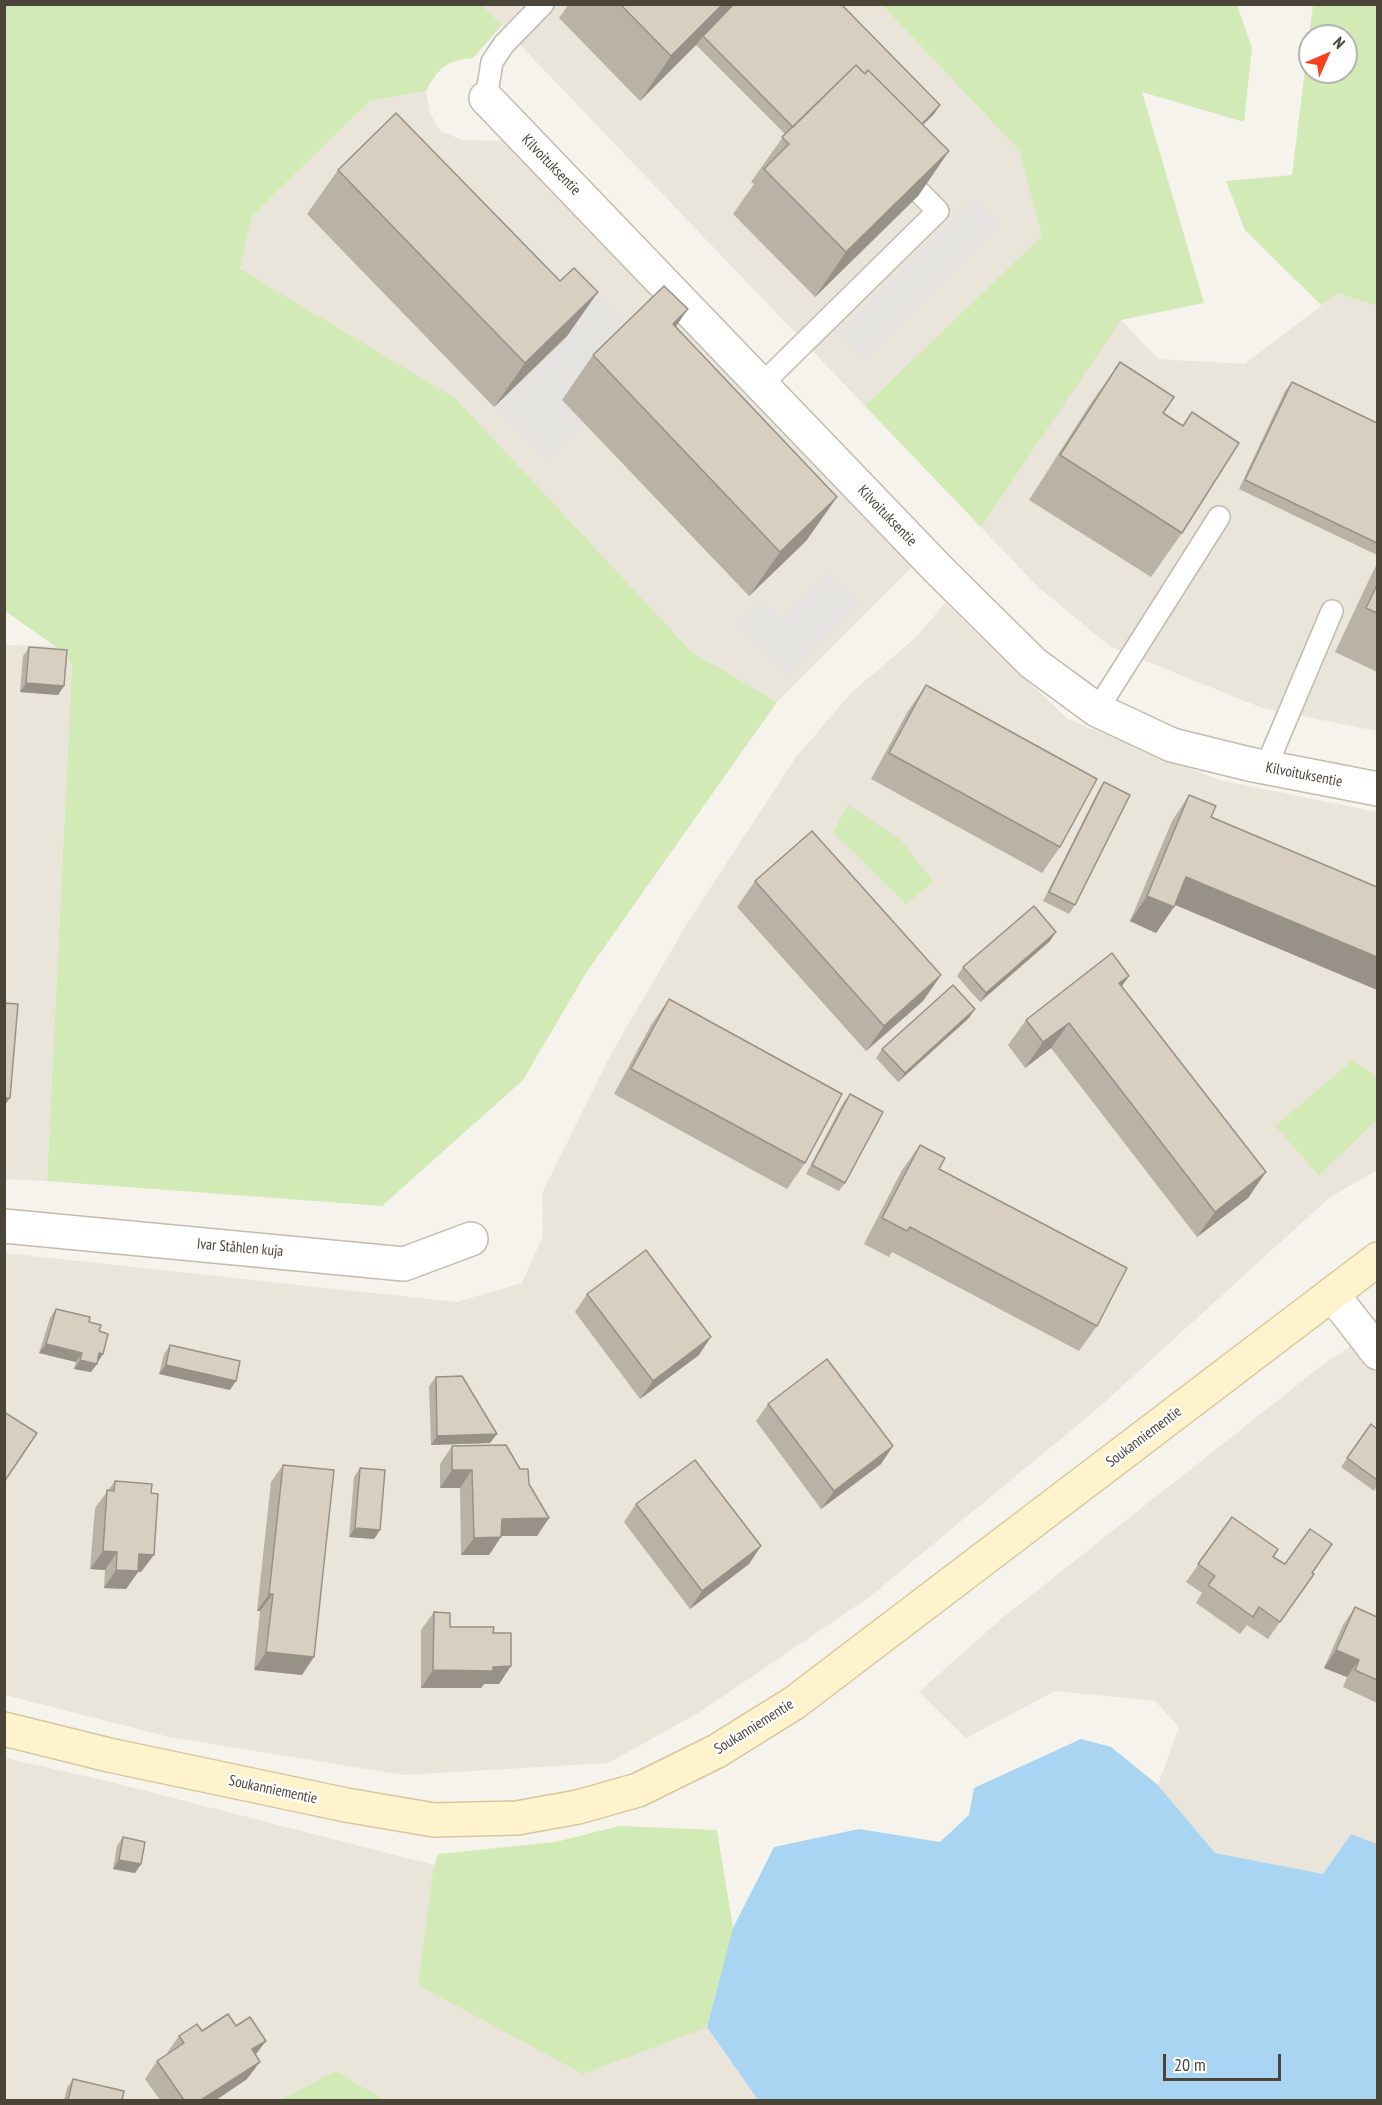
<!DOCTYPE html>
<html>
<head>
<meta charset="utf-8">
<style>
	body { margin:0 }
	#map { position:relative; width:1382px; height:2105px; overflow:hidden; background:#f6f3ec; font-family:"PT Sans Narrow",sans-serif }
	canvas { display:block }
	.frame { position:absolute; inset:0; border:6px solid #4b4439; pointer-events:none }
	.north { position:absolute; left:1298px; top:24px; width:60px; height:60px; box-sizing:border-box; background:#fff; border:2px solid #b7b4b0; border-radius:50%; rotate:45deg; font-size:16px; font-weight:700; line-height:24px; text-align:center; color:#4b4439 }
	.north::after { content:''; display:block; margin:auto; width:21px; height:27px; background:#fc3f1d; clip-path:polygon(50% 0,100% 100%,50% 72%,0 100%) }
	.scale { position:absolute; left:1163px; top:2054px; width:118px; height:27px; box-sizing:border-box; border:3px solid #4b4439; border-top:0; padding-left:8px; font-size:18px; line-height:21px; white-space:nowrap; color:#4b4439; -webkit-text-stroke:4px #fff; paint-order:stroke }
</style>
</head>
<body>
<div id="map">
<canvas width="1382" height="2105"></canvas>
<div class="frame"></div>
<div class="north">N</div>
<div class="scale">20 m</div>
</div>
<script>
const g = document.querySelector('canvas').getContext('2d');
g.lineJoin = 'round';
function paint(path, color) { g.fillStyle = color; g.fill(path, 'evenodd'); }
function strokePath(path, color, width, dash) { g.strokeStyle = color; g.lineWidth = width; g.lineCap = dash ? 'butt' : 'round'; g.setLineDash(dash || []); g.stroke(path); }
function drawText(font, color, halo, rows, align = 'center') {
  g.font = font + ' "PT Sans Narrow",sans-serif'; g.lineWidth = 4.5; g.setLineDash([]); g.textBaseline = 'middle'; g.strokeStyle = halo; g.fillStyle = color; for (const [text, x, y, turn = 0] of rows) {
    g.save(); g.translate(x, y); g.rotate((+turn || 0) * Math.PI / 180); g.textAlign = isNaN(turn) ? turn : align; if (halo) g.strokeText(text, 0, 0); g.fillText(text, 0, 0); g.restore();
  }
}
const residential = new Path2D(`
	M 482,5 L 882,5 L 1019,150 L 1042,236 L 1158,359 L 1245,364 L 1338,293 L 1377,306 L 1377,731 L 1262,708 L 1111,647 L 1039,588 Z
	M 426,91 L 430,113 L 440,131 L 462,140 L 510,141 L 522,147 L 840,493 L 912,567 L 777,702 L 692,652 L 456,400 L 240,270 L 252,216 L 370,101 Z
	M 945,603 L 1068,719 L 1219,780 L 1377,812 L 1377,1170 L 1329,1198 L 1097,1409 L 868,1598 L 698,1713 L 608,1763 L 404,1775 L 169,1737 L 5,1695 L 4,1253 L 456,1302 L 522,1283 L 543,1236 L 542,1193 L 611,1054 L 688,922 L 796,757 L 851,693 L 915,638 Z
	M 4,645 L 53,646 L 66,654 L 72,666 L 47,1181 L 5,1179 Z
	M 1377,1328 L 1377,1844 L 1351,1834 L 1323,1875 L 1215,1853 L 1158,1785 L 1179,1727 L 1155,1701 L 1055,1691 L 966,1738 L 919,1692 L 1001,1619 L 1320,1367 Z
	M 5,1758 L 103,1780 L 434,1865 L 580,1955 L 707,2027 L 758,2100 L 5,2100 Z`);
const green = new Path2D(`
	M 5,5 L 482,5 L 502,25 L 473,58 C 446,60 439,68 426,91 L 370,101 L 252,216 L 240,269 L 456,399 L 692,652 L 777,702 L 586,973 L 523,1080 L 382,1206 L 47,1181 L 72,666 L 66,654 L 5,611 Z
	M 882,5 L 1237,5 L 1252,48 L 1244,122 L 1142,92 L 1204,303 L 1121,320 L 981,527 L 865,406 L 1042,236 L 1019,150 Z
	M 1313,5 L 1377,5 L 1377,306 L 1338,293 L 1321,305 L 1245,230 L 1226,181 L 1292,175 ZM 1310,36 L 1346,36 L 1346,72 L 1310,72 Z
	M 848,805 L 902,841 L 933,882 L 906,904 L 833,832 Z
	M 1353,1060 L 1377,1077 L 1377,1120 L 1319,1175 L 1275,1126 Z
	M 619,1826 L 717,1830 L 733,1928 L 707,2027 L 583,2074 L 418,1985 L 434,1865 L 438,1854 L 556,1842 Z
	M 336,2071 L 384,2100 L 280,2100 Z`);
const parking = new Path2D(`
	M 974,198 L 1002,225 L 867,360 L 839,333 Z
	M 580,276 L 633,330 L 585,423 L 546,460 L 494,407 L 567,337 Z
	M 830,572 L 860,604 L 786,675 L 737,623 L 762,600 L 781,618 Z`);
const water = new Path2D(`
	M 1081,1739 L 1111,1747 L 1158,1785 L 1215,1853 L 1323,1874 L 1351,1834 L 1377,1844 L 1377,2100 L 758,2100 L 707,2027 L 733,1928 L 774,1847 L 859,1829 L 940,1842 L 969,1815 L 974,1788 Z`);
const lane = new Path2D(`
	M 486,98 L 492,62 L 504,44 L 543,4
	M 761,385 L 938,211 L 918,191
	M 1097,710 L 1219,517
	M 1266,767 L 1332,611`);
const street = new Path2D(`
	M 486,98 L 939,570 L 1033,663 L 1097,710 L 1172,745 L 1249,764 L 1378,789
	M 4,1226 L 404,1264 L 471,1239
	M 1332,1294 L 1378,1353`);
const secondary = new Path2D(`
	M 4,1729 L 109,1755 L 346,1805 L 434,1820 L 517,1818 L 578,1807 L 638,1790 L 717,1751 L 794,1703 L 1378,1259`);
const wall = new Path2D(`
	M 569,4 L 841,4 L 934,114 L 923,125 L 949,151 L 918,196 L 815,297 L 733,214 L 754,184 L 751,182 L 785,134 L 696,45 L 640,101 L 559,18 Z
	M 338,170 L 560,281 L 598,292 L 567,336 L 494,407 L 307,214 Z
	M 676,327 L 837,497 L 806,541 L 749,596 L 562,400 L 593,355 Z
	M 1120,362 L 1163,413 L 1183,425 L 1192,412 L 1182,533 L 1151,577 L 1029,500 L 1089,406 Z
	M 1292,382 L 1377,423 L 1377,555 L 1239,489 L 1285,391 Z
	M 1377,563 L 1377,672 L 1335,652 Z
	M 29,647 L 64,686 L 58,695 L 20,692 L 23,656 Z
	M 926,685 L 1060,847 L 1042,873 L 871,779 L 908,711 Z
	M 1104,782 L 1075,905 L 1069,914 L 1043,901 L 1098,791 Z
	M 1189,795 L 1175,905 L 1156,933 L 1130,921 L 1172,821 Z
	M 755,881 L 941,975 L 923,1001 L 866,1051 L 737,907 Z
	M 1050,941 L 980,1002 L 957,976 L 963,967 Z
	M 1129,976 L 1122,986 L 1266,1172 L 1248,1198 L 1197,1237 L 1051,1048 L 1025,1068 L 1008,1045 L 1026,1020 Z
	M 669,999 L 805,1163 L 787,1189 L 614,1094 L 651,1025 Z
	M 969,1018 L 898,1082 L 876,1058 L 882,1049 Z
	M 850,1094 L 845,1183 L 839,1191 L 806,1174 L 843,1103 Z
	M 920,1145 L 939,1169 L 1097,1326 L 1079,1351 L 892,1252 L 889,1257 L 864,1244 L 902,1170 Z
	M 587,1294 L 699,1355 L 640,1399 L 575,1312 Z
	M 56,1309 L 99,1331 L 103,1354 L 91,1372 L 74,1369 L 76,1362 L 39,1353 L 50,1318 Z
	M 170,1345 L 230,1390 L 159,1374 L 164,1354 Z
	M 436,1377 L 490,1443 L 431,1445 L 429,1386 Z
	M 768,1404 L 881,1464 L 821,1509 L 756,1421 Z
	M 1371,1424 L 1377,1429 L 1377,1486 L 1374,1491 L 1341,1467 Z
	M 452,1446 L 529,1484 L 549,1518 L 537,1536 L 501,1536 L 489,1555 L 461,1555 L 460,1488 L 440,1488 L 440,1464 Z
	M 283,1465 L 302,1675 L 254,1670 L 260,1611 L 257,1611 L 271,1482 Z
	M 360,1468 L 380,1530 L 374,1539 L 349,1537 L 354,1477 Z
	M 115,1481 L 141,1572 L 138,1572 L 126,1589 L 104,1588 L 105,1570 L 90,1569 L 95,1508 Z
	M 636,1504 L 761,1546 L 749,1564 L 690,1609 L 624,1522 Z
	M 1232,1517 L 1273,1557 L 1285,1564 L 1314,1574 L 1268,1639 L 1247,1625 L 1240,1634 L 1196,1603 L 1202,1593 L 1186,1582 Z
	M 1355,1607 L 1377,1617 L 1377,1703 L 1343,1687 L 1347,1677 L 1324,1668 L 1343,1625 Z
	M 434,1612 L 450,1627 L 493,1633 L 511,1666 L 499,1684 L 484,1684 L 481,1688 L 421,1688 L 421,1630 Z
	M 123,1837 L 141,1864 L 135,1873 L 113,1869 L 117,1846 Z
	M 202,2031 L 247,2079 L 216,2100 L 160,2100 L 145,2079 L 157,2061 L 167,2054 L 167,2053 L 179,2036 Z
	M 73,2079 L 122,2100 L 64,2100 L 67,2088 Z`);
const shadedWall = new Path2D(`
	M 723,4 L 736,4 L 703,36 L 696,45 L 640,101 L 671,56 Z
	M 940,105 L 934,114 L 899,148 L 906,140 Z
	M 949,151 L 918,196 L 815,297 L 846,252 Z
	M 598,292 L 567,336 L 494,407 L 525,363 Z
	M 688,309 L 657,354 L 673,324 Z
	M 837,497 L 806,541 L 749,596 L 780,552 Z
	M 26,683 L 64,686 L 58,695 L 20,692 Z
	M 1186,877 L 1377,957 L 1377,990 L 1168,902 Z
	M 1147,896 L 1174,907 L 1156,933 L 1130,921 Z
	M 1056,932 L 1050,941 L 980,1002 L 986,993 Z
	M 941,975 L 923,1001 L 866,1051 L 884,1026 Z
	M 1129,976 L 1111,1001 L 1119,983 Z
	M 975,1009 L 969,1018 L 898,1082 L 905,1073 Z
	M 1069,1023 L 1051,1048 L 1025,1068 L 1043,1042 Z
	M 4,1098 L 10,1098 L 4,1106 Z
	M 1266,1172 L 1248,1198 L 1197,1237 L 1215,1212 Z
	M 711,1337 L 699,1355 L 640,1399 L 653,1381 Z
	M 46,1344 L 82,1353 L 76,1362 L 39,1353 Z
	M 99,1353 L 103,1354 L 97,1363 Z
	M 80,1360 L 97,1364 L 91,1372 L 74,1369 Z
	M 166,1365 L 236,1381 L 230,1390 L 159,1374 Z
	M 497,1434 L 490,1443 L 431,1445 L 437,1436 Z
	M 893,1446 L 881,1464 L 821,1509 L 834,1491 Z
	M 452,1470 L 472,1470 L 460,1488 L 440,1488 Z
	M 549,1518 L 537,1536 L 490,1536 L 502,1519 Z
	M 355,1528 L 380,1530 L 374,1539 L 349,1537 Z
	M 501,1537 L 489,1555 L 461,1555 L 474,1538 Z
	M 761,1546 L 749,1564 L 690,1609 L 702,1591 Z
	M 103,1551 L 117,1552 L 105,1570 L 90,1569 Z
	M 139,1554 L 154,1555 L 141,1572 L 138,1572 L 126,1589 L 104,1588 L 116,1570 Z
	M 269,1594 L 273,1594 L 260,1611 L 257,1611 Z
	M 1336,1650 L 1359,1660 L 1347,1677 L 1324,1668 Z
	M 266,1652 L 314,1657 L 302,1675 L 254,1670 Z
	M 511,1666 L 499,1684 L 484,1684 L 481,1688 L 421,1688 L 433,1670 Z
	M 119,1860 L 141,1864 L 135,1873 L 113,1869 Z
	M 266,2041 L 253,2058 L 252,2049 Z
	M 260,2062 L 247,2079 L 216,2100 L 201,2100 Z`);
const building = new Path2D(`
	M 620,4 L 723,4 L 671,56 Z
	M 734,4 L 841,4 L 940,105 L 922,124 L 868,70 L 865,74 L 856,65 L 793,127 L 703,36 Z
	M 856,65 L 865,74 L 868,70 L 949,151 L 846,252 L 764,169 L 789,144 L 782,137 Z
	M 396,113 L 560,281 L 574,268 L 598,292 L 525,363 L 338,170 Z
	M 664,286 L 688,309 L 673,324 L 837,497 L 780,552 L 593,355 Z
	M 1120,362 L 1174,397 L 1163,413 L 1183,426 L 1192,412 L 1239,443 L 1182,533 L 1060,455 Z
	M 1292,382 L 1377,423 L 1377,543 L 1245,480 Z
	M 1377,585 L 1377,613 L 1366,608 Z
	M 29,647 L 67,650 L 64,686 L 26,683 Z
	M 926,685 L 1097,779 L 1060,847 L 889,753 Z
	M 1104,782 L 1130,795 L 1075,905 L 1049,892 Z
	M 1189,795 L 1216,806 L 1211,817 L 1377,887 L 1377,957 L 1186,877 L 1174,907 L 1147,896 Z
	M 812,831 L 941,975 L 884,1026 L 755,881 Z
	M 1034,906 L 1056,932 L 986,993 L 963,967 Z
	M 1112,953 L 1129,976 L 1119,983 L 1266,1172 L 1215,1212 L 1069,1023 L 1043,1042 L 1026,1020 Z
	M 953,985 L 975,1009 L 905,1073 L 882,1049 Z
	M 669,999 L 842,1094 L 805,1163 L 631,1069 Z
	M 4,1003 L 18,1004 L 10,1098 L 4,1098 Z
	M 850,1094 L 883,1112 L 845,1183 L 812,1165 Z
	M 920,1145 L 945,1158 L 939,1169 L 1127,1268 L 1097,1326 L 910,1227 L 907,1231 L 882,1218 Z
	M 646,1250 L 711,1337 L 653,1381 L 587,1294 Z
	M 56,1309 L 90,1317 L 89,1322 L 101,1325 L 99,1331 L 108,1334 L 103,1354 L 99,1353 L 97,1364 L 80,1360 L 82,1353 L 46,1344 Z
	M 170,1345 L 240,1361 L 236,1381 L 166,1365 Z
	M 827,1359 L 893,1446 L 834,1491 L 768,1404 Z
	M 462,1376 L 497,1434 L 437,1436 L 436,1377 Z
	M 4,1412 L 37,1433 L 4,1482 Z
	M 1371,1424 L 1377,1429 L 1377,1480 L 1347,1458 Z
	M 506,1445 L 520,1469 L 528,1469 L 529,1484 L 549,1518 L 502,1519 L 501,1537 L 474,1538 L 472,1470 L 452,1470 L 452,1446 Z
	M 695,1460 L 761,1546 L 702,1591 L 636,1504 Z
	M 283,1465 L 334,1470 L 314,1657 L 266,1652 L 273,1594 L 269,1594 Z
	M 360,1468 L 385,1470 L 380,1530 L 355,1528 Z
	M 115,1481 L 152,1484 L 151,1493 L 158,1494 L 154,1555 L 139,1554 L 138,1571 L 116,1570 L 117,1552 L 103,1551 L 107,1490 L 114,1491 Z
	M 1232,1517 L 1278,1549 L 1273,1557 L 1285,1564 L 1310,1529 L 1332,1544 L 1312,1573 L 1314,1574 L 1280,1622 L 1259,1607 L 1253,1617 L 1208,1585 L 1215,1576 L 1198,1564 Z
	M 1355,1607 L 1377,1617 L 1377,1680 L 1355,1670 L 1359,1660 L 1336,1650 Z
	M 434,1612 L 450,1613 L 450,1627 L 494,1627 L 493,1633 L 511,1633 L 511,1666 L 493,1667 L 493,1671 L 433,1670 Z
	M 123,1837 L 145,1842 L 141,1864 L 119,1860 Z
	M 228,2014 L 236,2026 L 250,2017 L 266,2041 L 252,2049 L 260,2062 L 201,2100 L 184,2100 L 157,2061 L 184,2043 L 179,2036 L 197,2024 L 202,2031 Z
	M 73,2079 L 124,2091 L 122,2100 L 68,2100 Z`);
const streetNames = [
	["Kilvoituksentie",551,165,46],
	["Kilvoituksentie",887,516,46],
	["Kilvoituksentie",1304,775,11],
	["Ivar Ståhlen kuja",240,1248,5],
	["Soukanniementie",1144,1437,-37],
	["Soukanniementie",754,1727,-32],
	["Soukanniementie",273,1790,12]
];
paint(residential, '#eae5da');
paint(green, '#d2eab5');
paint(parking, '#e5e3e0');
paint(water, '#a9d4f2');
strokePath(lane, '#c2bbae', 24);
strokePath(street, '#c2bbae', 36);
strokePath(secondary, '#d6c79b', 36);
strokePath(lane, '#fff', 21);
strokePath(street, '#fff', 33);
strokePath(secondary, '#fff3cd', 33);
paint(wall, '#bab2a6');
paint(shadedWall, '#979187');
paint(building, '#d8cfc1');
strokePath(building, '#979187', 1.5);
drawText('15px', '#4b4439', '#fff', streetNames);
</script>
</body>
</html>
